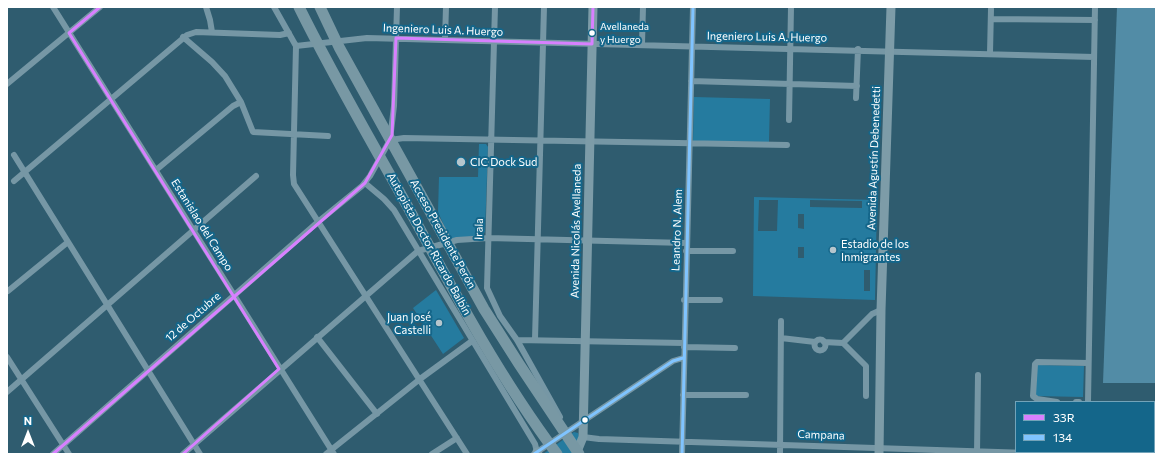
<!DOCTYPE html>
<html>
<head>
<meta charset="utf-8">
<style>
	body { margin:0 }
	#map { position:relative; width:1163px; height:461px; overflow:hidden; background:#2f5c6f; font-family:Commissioner,sans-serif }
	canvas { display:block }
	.frame { position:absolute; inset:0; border:8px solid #fff; pointer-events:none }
	.legend { position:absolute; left:1015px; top:401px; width:140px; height:52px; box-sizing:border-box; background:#14668a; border:1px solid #72a3b9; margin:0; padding:5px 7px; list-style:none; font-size:12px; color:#fff }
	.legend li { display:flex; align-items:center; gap:8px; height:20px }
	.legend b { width:20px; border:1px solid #72a3b9 }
	.north { position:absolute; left:8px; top:413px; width:40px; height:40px; -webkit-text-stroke:3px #14668a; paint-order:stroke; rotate:0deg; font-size:11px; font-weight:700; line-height:16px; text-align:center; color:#fff }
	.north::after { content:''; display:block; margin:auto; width:14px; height:18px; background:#fff; clip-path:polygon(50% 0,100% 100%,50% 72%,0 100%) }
</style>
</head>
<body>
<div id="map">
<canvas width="1163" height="461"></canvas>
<div class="frame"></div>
<ul class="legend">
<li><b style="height:5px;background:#d880ff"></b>33R</li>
<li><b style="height:5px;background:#80c4ff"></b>134</li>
</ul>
<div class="north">N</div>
</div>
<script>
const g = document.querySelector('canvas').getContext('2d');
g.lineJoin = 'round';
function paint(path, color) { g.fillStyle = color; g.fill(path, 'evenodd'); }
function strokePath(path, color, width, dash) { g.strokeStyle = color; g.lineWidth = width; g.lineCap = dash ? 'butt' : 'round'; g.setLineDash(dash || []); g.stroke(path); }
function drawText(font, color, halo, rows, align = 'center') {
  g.font = font + ' Commissioner,sans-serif'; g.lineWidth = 4; g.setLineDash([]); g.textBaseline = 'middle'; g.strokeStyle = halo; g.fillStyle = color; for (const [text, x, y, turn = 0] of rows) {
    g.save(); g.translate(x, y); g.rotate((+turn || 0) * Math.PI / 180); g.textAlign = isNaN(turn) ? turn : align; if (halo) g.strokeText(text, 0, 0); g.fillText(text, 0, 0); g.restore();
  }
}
const green = new Path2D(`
	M 694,97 L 770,99 L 769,142 L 693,141 Z
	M 479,144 L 486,144 L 488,147 L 485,232 L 480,237 L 450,239 L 438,212 L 439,177 L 478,177 Z
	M 754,197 L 877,200 L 875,300 L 753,296 ZM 759,200 L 778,200 L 777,231 L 758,231 ZM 810,200 L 862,201 L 862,208 L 810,207 ZM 798,214 L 804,214 L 804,229 L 798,228 ZM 798,247 L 804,247 L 804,258 L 798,258 ZM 864,270 L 870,270 L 870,291 L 864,291 Z
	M 436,290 L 464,338 L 443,354 L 413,308 Z
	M 1037,365 L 1084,366 L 1083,397 L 1035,396 Z
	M 574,432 L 578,433 L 579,436 L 573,454 L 543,454 Z`);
const water = new Path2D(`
	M 1117,7 L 1156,7 L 1156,383 L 1103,383 Z`);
const minor = new Path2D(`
	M 53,7 L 334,454
	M 206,7 L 210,20 L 212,32
	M 274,7 L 296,46 L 293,175 L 294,184 L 467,454
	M 495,7 L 487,288 L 500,316 L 517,340 L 560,417
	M 991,19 L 1095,20
	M 183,37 L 212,62 L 225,76 L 241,102 L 253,132 L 328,136
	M 445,39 L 446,7
	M 642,44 L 643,7
	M 296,46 L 367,38 L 1094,57
	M 990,53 L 991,9
	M 691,81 L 857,86
	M 7,84 L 100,7
	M 856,98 L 858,49
	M 789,120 L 791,7
	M 390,140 L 404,138 L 787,145
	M 14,155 L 200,454
	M 156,170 L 233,106 L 241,102
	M 14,181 L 187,35 L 196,32 L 280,35 L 289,33
	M 365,183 L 384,199 L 394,210 L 535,444 L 537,452
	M 686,251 L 733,251
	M 8,291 L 68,242
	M 684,300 L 720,300
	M 317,337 L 377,414
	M 781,338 L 815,342
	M 535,339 L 544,7
	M814.5 345a5.5 5.5 0 1 1 11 0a5.5 5.5 0 1 1-11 0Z
	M 517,340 L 684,343
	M 824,342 L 843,343 L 866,366 L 866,396
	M 843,343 L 872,314 L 881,310
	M 684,347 L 735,348
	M 7,357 L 69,454
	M 7,392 L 256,176
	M 683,395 L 746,395
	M 1057,402 L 1037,399 L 1033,396 L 1035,364 L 1037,362 L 1088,363
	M 1076,402 L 1079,402
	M 1088,402 L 1095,7
	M 583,437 L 599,439 L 1059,454
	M 53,454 L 319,221 L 362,186 L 370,176 L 390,140 L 394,106 L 397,7
	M 183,454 L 418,251 L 457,240 L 488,238 L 686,243
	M 326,454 L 420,379 L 472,341
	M 432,454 L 457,438
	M 534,454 L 673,361 L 683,358
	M 682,454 L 693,7
	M 780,454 L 781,321
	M 977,454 L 978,375
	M 1062,454 L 1087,454`);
const secondary = new Path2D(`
	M 537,452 L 538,454
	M 576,454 L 583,437 L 593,7
	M 879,454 L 881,310 L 891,7`);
const motorwayBridge = new Path2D(`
	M 299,7 C 333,76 372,142 409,209 C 454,292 500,378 557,454
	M 320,7 L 339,47 L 484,309 L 519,364 L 579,454`);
const bus1 = new Path2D(`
	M 100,7 L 69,33 L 279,369 L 183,454
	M 53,454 L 365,183 L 392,135 L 396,38 L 592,44 L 593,7`);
const bus2 = new Path2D(`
	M 534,454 L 673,361 L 683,358
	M 682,454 L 693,7`);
const markers = [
	[592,33,3.5,"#fff"],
	[461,162,5,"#b6c6cd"],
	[833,250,4,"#b6c6cd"],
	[439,323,4,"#b6c6cd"],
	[585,420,3.5,"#fff"]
];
const busNames = [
	["Avellaneda",600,27],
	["y Huergo",600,40]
];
const streetNames = [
	["Ingeniero Luis A. Huergo",443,30,2],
	["Ingeniero Luis A. Huergo",767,37,1],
	["Avenida Agustín Debenedetti",874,158,-88],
	["Estanislao del Campo",202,225,58],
	["Irala",479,229,-88],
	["Leandro N. Alem",677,230,-88],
	["Avenida Nicolás Avellaneda",576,231,-89],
	["Acceso Presidente Perón",443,234,61],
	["Autopista Doctor Ricardo Balbín",429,244,61],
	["12 de Octubre",193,317,-41],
	["Campana",821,435,2]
];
const poiNames = [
	["CIC Dock Sud",470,162],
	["Estadio de los",841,244],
	["Inmigrantes",841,257],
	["Juan José",431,317,"right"],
	["Castelli",431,330,"right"]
];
paint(green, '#257b9f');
paint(water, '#528ca6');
strokePath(minor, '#7697a5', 6);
strokePath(secondary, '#7d9ca8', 9);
strokePath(motorwayBridge, '#7898a4', 11);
strokePath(bus1, '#d880ff', 3);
strokePath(bus2, '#80c4ff', 3);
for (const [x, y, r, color] of markers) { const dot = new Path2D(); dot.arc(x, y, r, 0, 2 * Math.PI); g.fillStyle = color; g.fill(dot); strokePath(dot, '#14668a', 1.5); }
drawText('10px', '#fff', '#14668a', busNames, 'left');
drawText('11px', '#fff', '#14668a', streetNames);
drawText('11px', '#fff', '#14668a', poiNames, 'left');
</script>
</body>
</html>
